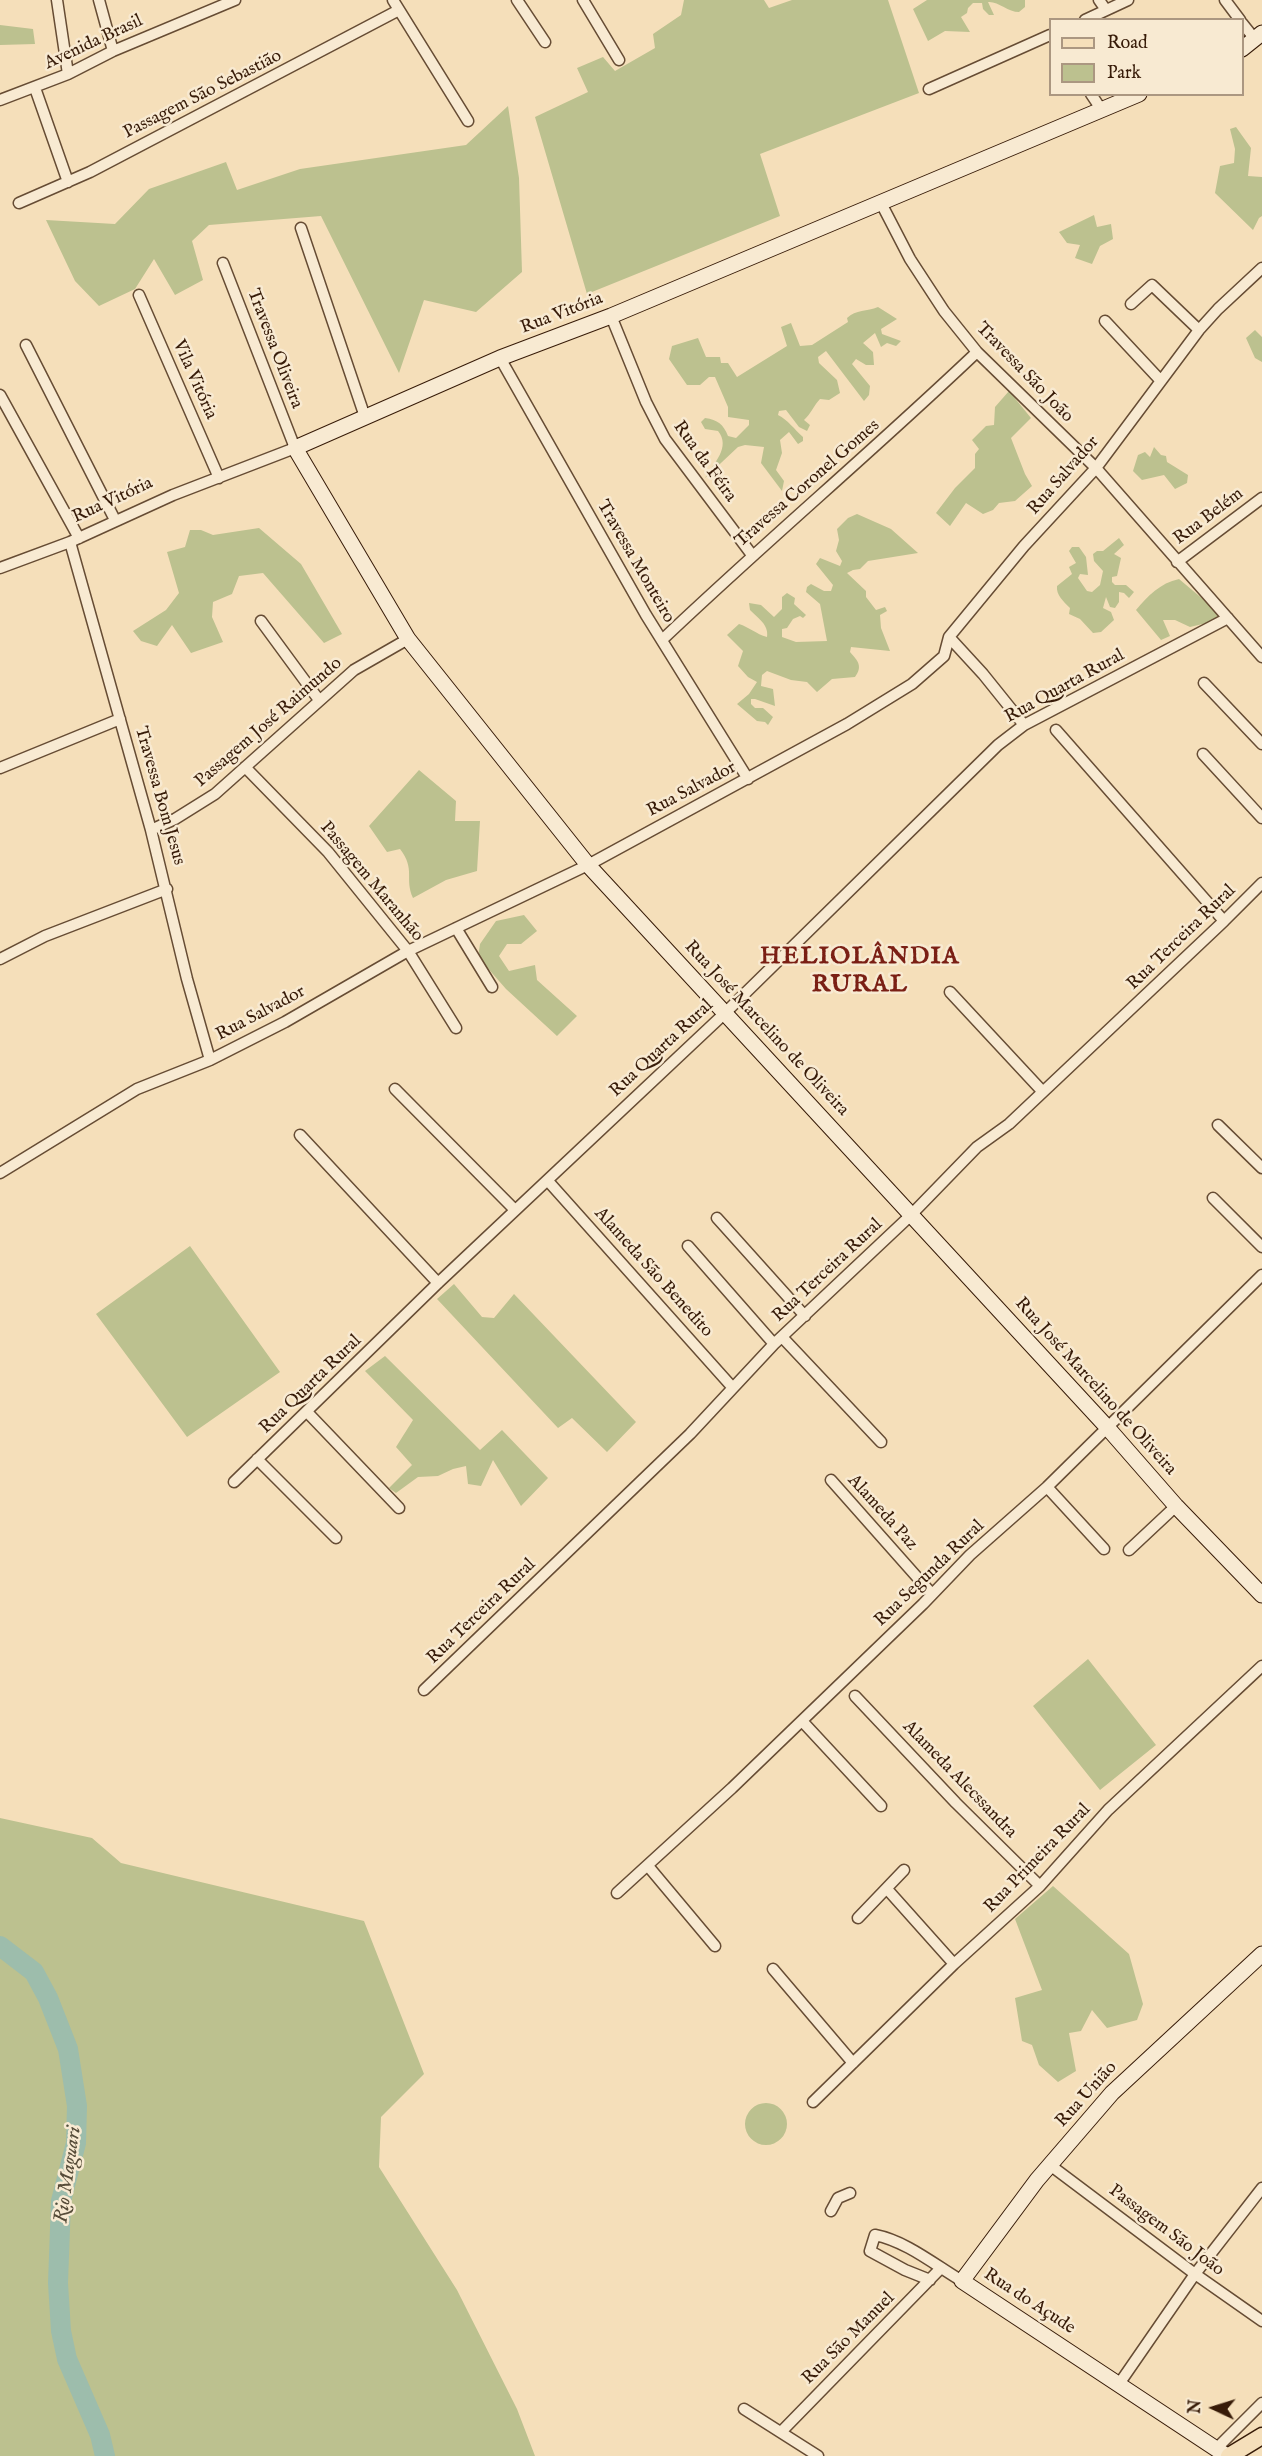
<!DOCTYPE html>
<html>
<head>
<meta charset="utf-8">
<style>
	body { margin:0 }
	#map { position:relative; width:1262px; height:2456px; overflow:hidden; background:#f5dfba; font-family:"IM FELL English",serif }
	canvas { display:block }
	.legend { position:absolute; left:1049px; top:18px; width:195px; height:78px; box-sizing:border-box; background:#f8ead2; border:2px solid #ab9781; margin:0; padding:8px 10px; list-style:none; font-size:18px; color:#371b08 }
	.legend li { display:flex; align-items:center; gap:12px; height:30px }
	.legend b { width:30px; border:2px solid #ab9781 }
	.north { position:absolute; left:1184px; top:2378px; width:60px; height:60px; -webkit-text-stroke:4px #f8ead2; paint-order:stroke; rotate:274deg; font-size:16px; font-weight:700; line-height:24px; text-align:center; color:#371b08 }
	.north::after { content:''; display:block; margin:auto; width:21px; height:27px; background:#371b08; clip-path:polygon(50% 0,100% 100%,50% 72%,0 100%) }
</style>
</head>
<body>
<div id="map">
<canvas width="1262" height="2456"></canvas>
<ul class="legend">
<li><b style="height:8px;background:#f5dfba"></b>Road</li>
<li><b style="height:16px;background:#bcc18f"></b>Park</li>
</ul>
<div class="north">N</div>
</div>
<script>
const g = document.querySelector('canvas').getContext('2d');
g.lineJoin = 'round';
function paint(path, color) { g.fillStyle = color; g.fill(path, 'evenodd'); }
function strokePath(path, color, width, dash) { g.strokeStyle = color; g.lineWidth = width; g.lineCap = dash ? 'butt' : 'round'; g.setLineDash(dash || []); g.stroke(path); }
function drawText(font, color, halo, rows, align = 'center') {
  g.font = font + ' "IM FELL English",serif'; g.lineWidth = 5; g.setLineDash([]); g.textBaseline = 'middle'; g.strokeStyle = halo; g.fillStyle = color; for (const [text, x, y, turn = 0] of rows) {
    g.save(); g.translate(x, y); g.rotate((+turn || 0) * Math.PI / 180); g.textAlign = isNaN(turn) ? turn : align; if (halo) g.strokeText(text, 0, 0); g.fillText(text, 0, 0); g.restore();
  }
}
const green = new Path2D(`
	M 684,0 L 764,0 L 769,8 L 792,0 L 888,0 L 919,93 L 760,154 L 780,216 L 587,294 L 535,117 L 588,92 L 577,68 L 603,57 L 615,71 L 655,48 L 653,34 L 681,15 Z
	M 927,0 L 1025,0 L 1025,7 L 1019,12 C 1008,12 998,1 988,2 L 994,15 L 989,15 L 983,9 L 982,3 L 973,3 L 968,8 L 967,13 L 961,17 L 970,32 L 945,31 L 928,41 L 913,9 Z
	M 0,25 L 33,29 L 35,44 L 0,45 Z
	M 508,106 L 519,178 L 522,272 L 476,312 L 424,300 L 399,373 L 321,216 L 209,225 L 192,241 L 203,280 L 175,295 L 154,259 L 135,289 L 99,306 L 75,281 L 46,220 L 115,224 L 149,189 L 226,162 L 237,190 L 300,169 L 466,145 Z
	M 1236,127 L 1251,148 L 1248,176 L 1262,177 L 1262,216 L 1259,218 L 1253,230 L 1215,193 L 1220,166 L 1234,163 L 1235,149 L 1230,129 Z
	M 1094,215 L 1097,227 L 1111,224 L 1113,239 L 1100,246 L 1092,264 L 1075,258 L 1080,245 L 1067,243 L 1059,232 Z
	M 878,307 L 897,319 L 881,329 L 882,334 L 901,341 L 896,346 L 887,343 L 881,347 L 875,333 L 863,343 L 873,352 L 874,365 L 866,365 L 856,359 L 852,364 L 870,386 L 869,395 L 864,401 L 826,351 L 818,357 L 819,363 L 837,380 L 840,393 L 829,400 L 820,399 C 814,405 811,414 804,420 L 810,425 L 807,431 L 799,427 L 786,410 L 779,411 L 778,415 C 788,420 794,429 803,437 L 803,441 L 798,444 L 789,432 L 780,440 L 782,453 L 776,470 L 784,481 L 782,491 L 761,463 L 764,447 L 745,445 L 738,447 L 705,478 C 714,463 731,447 718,431 L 705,429 L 701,422 L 705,418 C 718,420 723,424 728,436 L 736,438 L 749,425 L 749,420 L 728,417 L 728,407 L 715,377 L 709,377 L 700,385 L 687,385 L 669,359 L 672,346 L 698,338 L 706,357 L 720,357 L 721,363 L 728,363 L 737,377 L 787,346 L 781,327 L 791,323 L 800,346 L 812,345 L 848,322 L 847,318 C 856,309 867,312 878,307 Z
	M 1255,330 L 1262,337 L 1262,362 L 1255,358 L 1246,338 Z
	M 1009,391 L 1031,418 L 1011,438 L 1025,474 L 1032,486 L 1015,501 L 999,503 L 993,510 L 983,514 L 966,503 L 950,526 L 936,513 L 955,488 L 975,468 L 975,454 L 979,449 L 972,440 L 986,426 L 994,425 L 995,407 Z
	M 1154,447 L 1161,455 L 1166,456 L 1167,462 L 1188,475 L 1187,483 L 1175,489 L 1164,475 L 1142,480 L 1133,471 L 1138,455 L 1145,452 L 1150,457 Z
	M 857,514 L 891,529 L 918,553 L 868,561 L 860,569 L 853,570 L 847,573 L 866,591 L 866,597 L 876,610 L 885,607 L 887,611 L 880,615 L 881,628 L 890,651 L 851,647 L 850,652 C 858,661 863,666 855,677 L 832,679 L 817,692 L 807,682 L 791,680 L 767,671 L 762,675 L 761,686 L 773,689 L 775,706 L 755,699 L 751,699 L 751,704 L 755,708 L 763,708 L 773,717 L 768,725 L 765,722 L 757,721 L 737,704 L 749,694 L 757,682 L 748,677 L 738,666 L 743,651 L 727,635 L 739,624 C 749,627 756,634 767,637 C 769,625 758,618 750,610 L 749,603 L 761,605 L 774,617 L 782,609 L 782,597 L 787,593 L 795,598 L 794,604 L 806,615 L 803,618 L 800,616 L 793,619 L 787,628 L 782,629 L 782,637 L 796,642 L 827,641 L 820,604 L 806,592 L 807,587 L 811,584 L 824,591 L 831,591 L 833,585 L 816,564 L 820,558 L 840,566 L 842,561 L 836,551 L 839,540 L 837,529 L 848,518 Z
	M 259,528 L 301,564 L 342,634 L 324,643 L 263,573 L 239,576 L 232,594 L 213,602 L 212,617 L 223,642 L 191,653 L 172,625 L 157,646 L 141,641 L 133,631 L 166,610 L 179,593 L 167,552 L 185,547 L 190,530 L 201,530 L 213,535 Z
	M 1119,538 L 1124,545 L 1114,554 L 1121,558 L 1117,576 L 1112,577 L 1112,582 L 1115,585 L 1126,585 L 1134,592 L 1129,598 L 1124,593 L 1119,592 L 1119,602 L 1115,608 L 1110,607 L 1106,597 L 1103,608 L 1111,612 L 1114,620 L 1101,632 L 1093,633 L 1080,619 L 1069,614 L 1070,608 C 1063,601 1056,595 1057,586 L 1072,574 L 1069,567 L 1076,563 L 1069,551 L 1072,547 L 1079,547 L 1086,557 L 1088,575 L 1080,574 L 1078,578 L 1087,591 L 1092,592 L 1100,585 L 1103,571 L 1094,561 L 1093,554 L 1097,551 L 1103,551 Z
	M 1179,579 L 1223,616 L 1211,622 L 1190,627 L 1175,620 L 1163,620 L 1170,636 L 1161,640 L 1136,610 C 1148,596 1160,583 1179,579 Z
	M 419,770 L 456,801 L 455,821 L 480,821 L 477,871 L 446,880 L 413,898 C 404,878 416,870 400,849 L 387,852 L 369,826 Z
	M 524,915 L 537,931 L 521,944 L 507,944 L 499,956 L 509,971 L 535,965 L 537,980 L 577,1016 L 557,1036 L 506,989 L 478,957 L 480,944 L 496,921 Z
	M 190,1246 L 280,1372 L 187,1437 L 96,1314 Z
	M 454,1284 L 482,1317 L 494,1318 L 514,1294 L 636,1422 L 607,1452 L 572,1418 L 558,1428 L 437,1299 Z
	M 385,1356 L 480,1450 L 502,1430 L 548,1478 L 521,1506 L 493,1460 L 481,1486 L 468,1484 L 466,1466 L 453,1469 L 438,1476 L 418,1477 L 396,1493 L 389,1488 L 412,1465 L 396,1447 L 413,1420 L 365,1371 Z
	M 1088,1659 L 1156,1745 L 1100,1790 L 1033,1706 Z
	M 0,1818 L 92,1838 L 121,1863 L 364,1921 L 424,2074 L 381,2117 L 379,2167 L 457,2290 L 517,2409 L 535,2456 L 0,2456 Z
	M 1053,1886 L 1129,1954 L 1143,2004 L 1137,2020 L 1107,2028 L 1092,2010 L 1081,2031 L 1069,2033 L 1076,2071 L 1058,2082 L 1039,2065 L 1032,2045 L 1022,2041 L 1015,1998 L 1042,1990 L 1015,1919 Z
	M745 2124a21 21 0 1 1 42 0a21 21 0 1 1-42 0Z`);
const river = new Path2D(`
	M 0,1946 L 34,1972 L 48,1998 L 68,2049 L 77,2106 L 76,2143 L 61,2201 L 58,2283 L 61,2331 L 67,2359 L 100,2435 L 105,2456`);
const street = new Path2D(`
	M 57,0 L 68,74
	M 99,0 L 113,51
	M 393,0 L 468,121
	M 517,0 L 545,42
	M 583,0 L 619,60
	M 1099,0 L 1106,10
	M 1225,0 L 1240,20
	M 1085,20 L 1128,0
	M 1242,23 L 1254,38
	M 35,88 L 68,182
	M 929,89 L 1050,35
	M 1091,94 L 1101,109
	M 0,100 L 68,74 L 113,51 L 235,0
	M 19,203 L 90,172 L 399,10
	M 881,203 L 910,259 L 944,311 L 977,352 L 1096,468 L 1262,657
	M 301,228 L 365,417
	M 139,295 L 219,478
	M 1131,304 L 1152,285 L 1199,330
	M 611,316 L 646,402 L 665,439 L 752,555
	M 1105,321 L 1161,381
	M 26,345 L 115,520
	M 500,358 L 646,615 L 748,779
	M 0,395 L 79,538
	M 70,542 L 151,830 L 187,979 L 210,1060
	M 1177,562 L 1262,498
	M 0,568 L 70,542 L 173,495 L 295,448 L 223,263
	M 261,621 L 319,700
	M 949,637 L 983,674 L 1024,725
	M 662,640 C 765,542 874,450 977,352
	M 1204,683 L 1262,744
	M 1056,730 L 1224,921
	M 1203,754 L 1262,818
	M 245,767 L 328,852 L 408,951 L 456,1028
	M 0,768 L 120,719
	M 151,830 L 175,819 L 215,794 L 354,670 L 408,639
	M 456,928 L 492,987
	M 0,959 L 45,936 L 167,889
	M 950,992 L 1043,1092
	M 395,1089 L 515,1210
	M 1218,1125 L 1262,1168
	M 300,1135 L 438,1283
	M 0,1173 L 137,1089 L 210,1060 L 285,1022 L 408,951 L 588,865 L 847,724 L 912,684 L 944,656 L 949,637 L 1024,546 L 1096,468 L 1199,330 L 1218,309 L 1262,268
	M 548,1181 L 733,1388
	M 1213,1198 L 1262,1247
	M 717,1218 L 805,1316
	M 688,1246 L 774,1344
	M 782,1337 L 881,1442
	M 307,1412 L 399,1508
	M 257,1459 L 336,1538
	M 831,1480 L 932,1594
	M 234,1482 L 438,1283 L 725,1013 L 998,745 L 1024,725 L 1228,618
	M 1047,1487 L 1104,1549
	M 1129,1550 L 1176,1506
	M 424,1690 L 690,1434 L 774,1344 L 910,1216 L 977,1147 L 1009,1124 L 1224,921 L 1262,883
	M 855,1696 L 956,1803 L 1040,1886
	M 802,1721 L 881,1806
	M 648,1866 L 715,1946
	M 887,1889 L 954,1964
	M 617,1893 L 732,1788 L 923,1604 L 970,1555 L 1047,1487 L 1262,1275
	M 858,1918 L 904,1870
	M 773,1969 L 853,2063
	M 813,2102 L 954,1964 L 1040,1886 L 1108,1810 L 1262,1666
	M 1050,2165 L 1195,2274 L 1262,2321
	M 831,2211 L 838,2198 L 850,2193
	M 930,2280 L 905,2270 L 870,2251 L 875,2235 C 906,2241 935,2265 962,2281
	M 1119,2384 L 1195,2274 L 1262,2188
	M 744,2409 L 818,2456
	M 781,2432 L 941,2268
	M 1217,2448 L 1262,2403`);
const secondary = new Path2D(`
	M 1242,49 L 1262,33
	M 1139,94 L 611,316 L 500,358 L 295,448 L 408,639 L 588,865 L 1106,1426 L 1176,1506 L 1262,1595
	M 1227,2456 L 962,2281 L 1037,2180 L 1112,2093 L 1262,1954`);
const primary = new Path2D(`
	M 1229,2456 L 1262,2436`);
const streetNames = [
	["Avenida Brasil",94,43,-25],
	["Passagem São Sebastião",203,95,-27],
	["Rua Vitória",562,314,-21],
	["Travessa Oliveira",274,349,69],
	["Travessa São João",1024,373,46],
	["Vila Vitória",194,380,66],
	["Rua da Féira",704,462,54],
	["Rua Salvador",1064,476,-49],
	["Travessa Coronel Gomes",808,484,-41],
	["Rua Vitória",113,501,-25],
	["Rua Belém",1209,517,-37],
	["Travessa Monteiro",635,562,60],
	["Rua Quarta Rural",1065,687,-29],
	["Passagem José Raimundo",269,723,-41],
	["Rua Salvador",692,790,-28],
	["Travessa Bom Jesus",159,796,74],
	["Passagem Maranhão",371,882,50],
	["Rua Terceira Rural",1182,938,-44],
	["Rua Salvador",261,1014,-28],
	["Rua José Marcelino de Oliveira",766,1029,47],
	["Rua Quarta Rural",662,1049,-43],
	["Rua Terceira Rural",828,1271,-43],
	["Alameda São Benedito",653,1273,48],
	["Rua Quarta Rural",311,1385,-44],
	["Rua José Marcelino de Oliveira",1095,1387,48],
	["Alameda Paz",882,1513,48],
	["Rua Segunda Rural",930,1574,-44],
	["Rua Terceira Rural",482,1612,-44],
	["Alameda Alecssandra",959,1780,46],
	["Rua Primeira Rural",1038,1859,-46],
	["Rua União",1087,2095,-48],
	["Passagem São João",1166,2231,37],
	["Rua do Açude",1029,2302,33],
	["Rua São Manuel",849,2339,-45]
];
const waterNames = [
	["Rio Maguari",69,2175,-82]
];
const districtNames = [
	["HELIOLÂNDIA",860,958],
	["RURAL",860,986]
];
paint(green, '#bcc18f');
strokePath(river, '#9dbdac', 20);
strokePath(street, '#664c34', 13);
strokePath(secondary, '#371b08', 17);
strokePath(primary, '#371b08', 19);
strokePath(street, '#f8ead2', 10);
strokePath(secondary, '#f8ead2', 15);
strokePath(primary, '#f5dfba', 16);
drawText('18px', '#371b08', '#f8ead2', streetNames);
drawText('italic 20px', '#564c39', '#f8ead2', waterNames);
g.letterSpacing = '1.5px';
drawText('bold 24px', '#7a1f14', '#f8ead2', districtNames);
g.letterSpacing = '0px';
</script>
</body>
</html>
